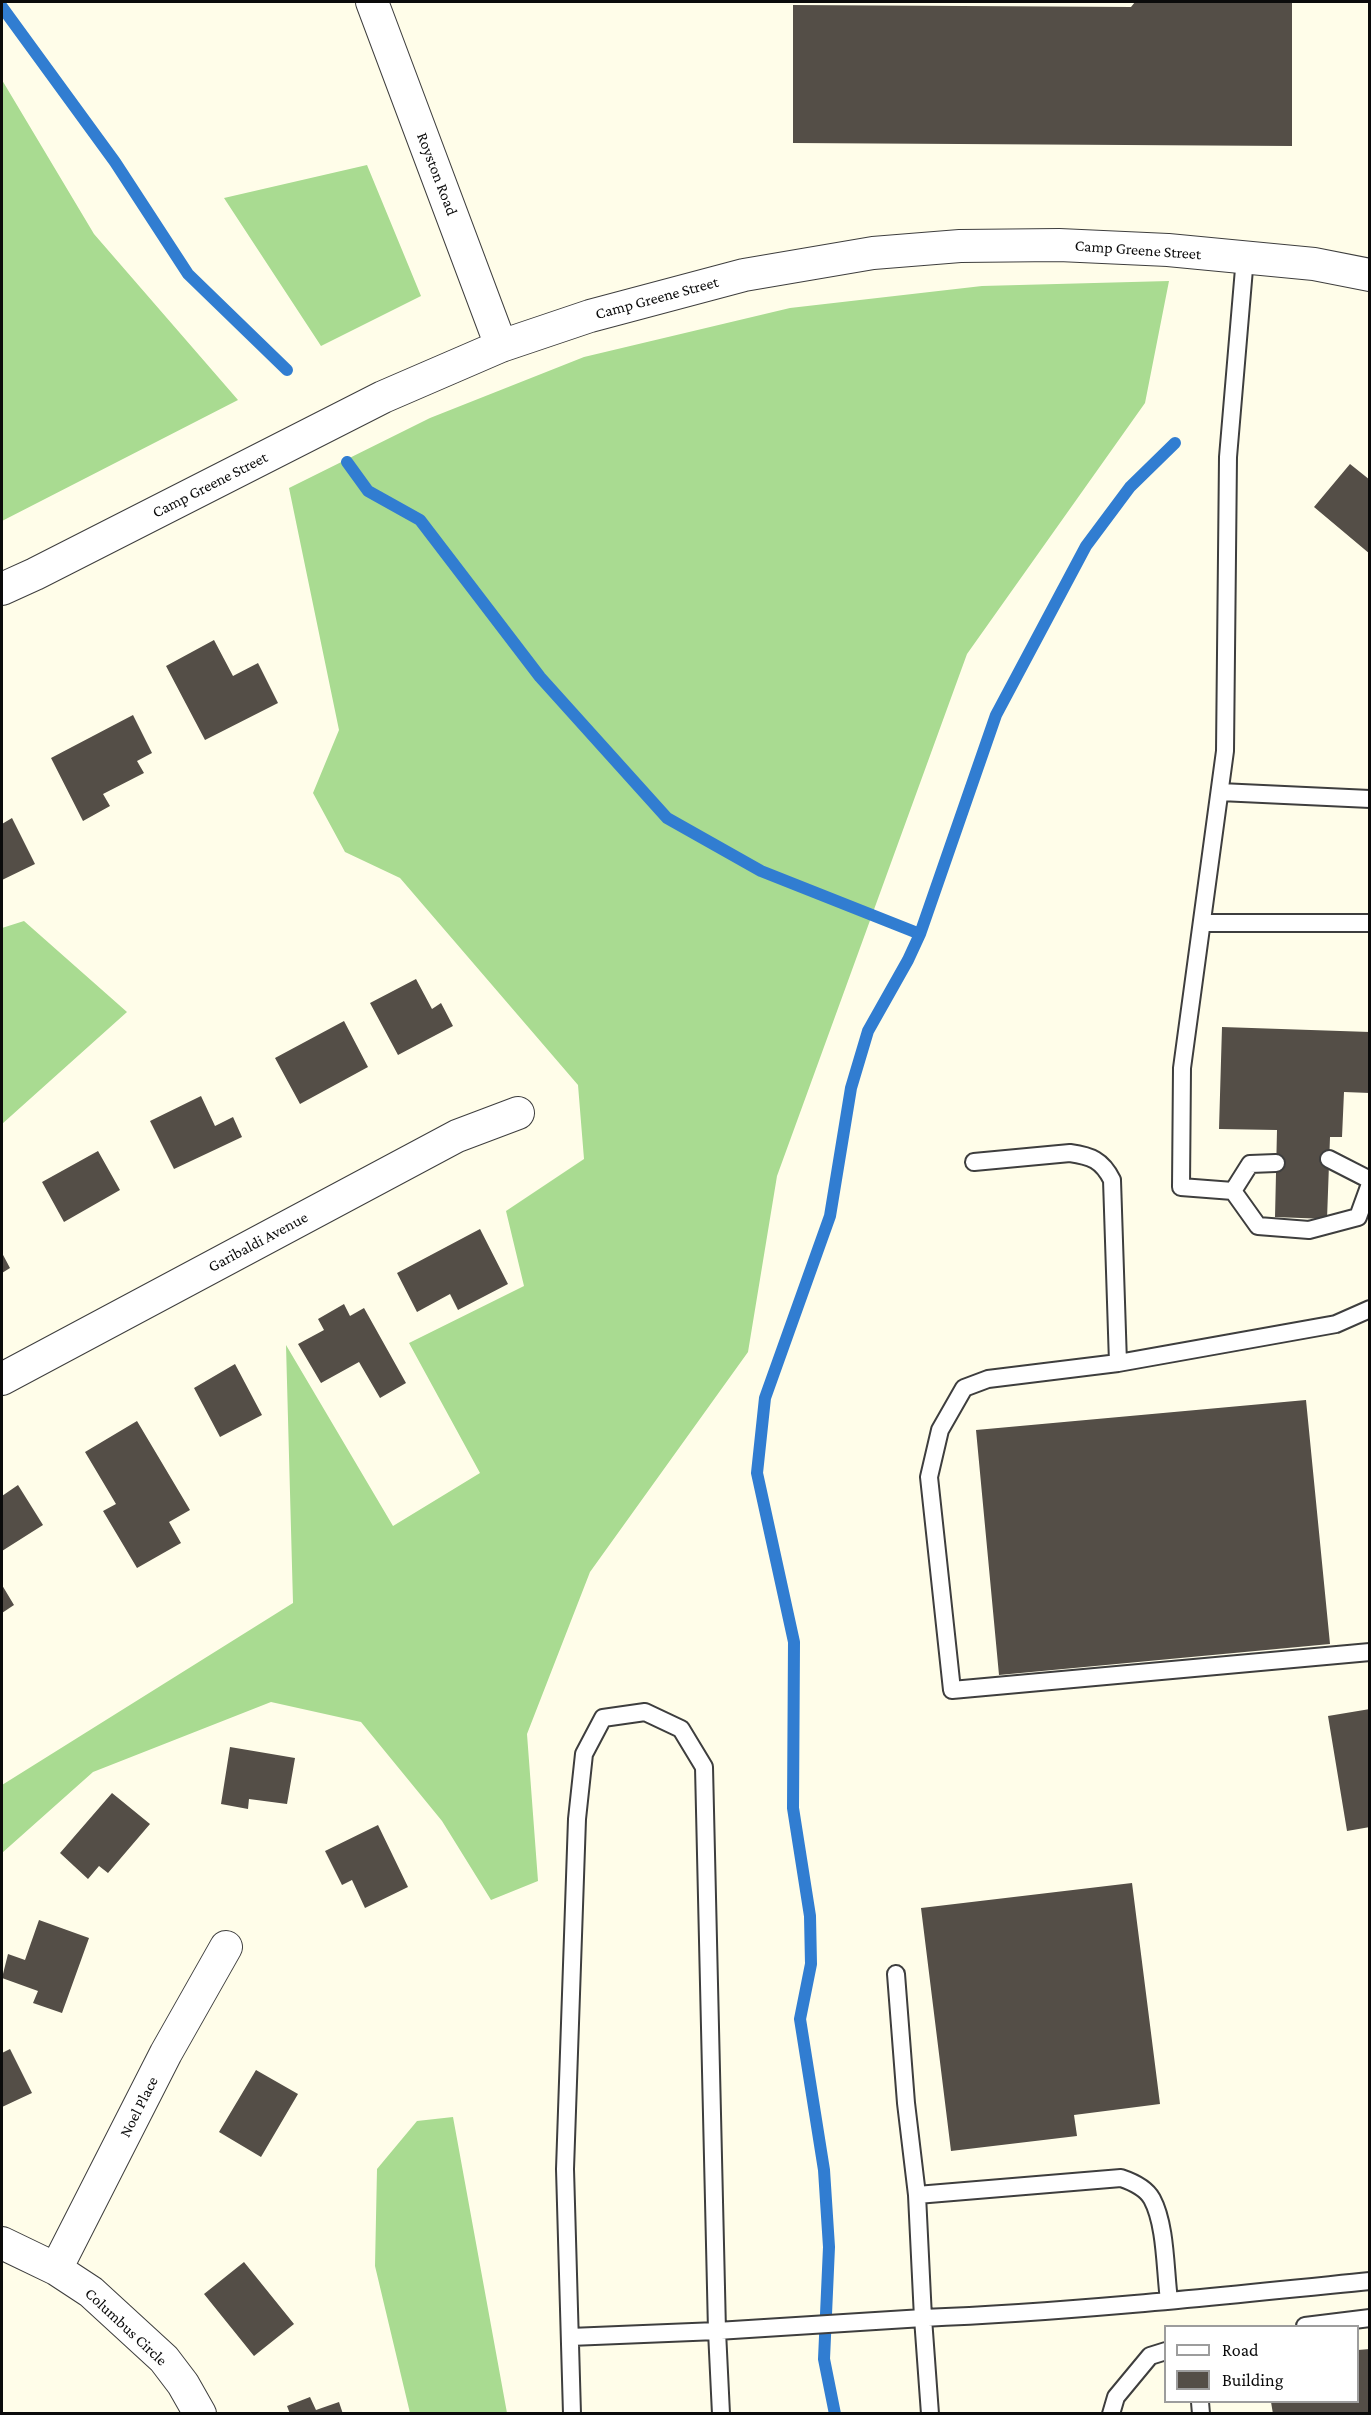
<!DOCTYPE html>
<html>
<head>
<meta charset="utf-8">
<style>
	body { margin:0 }
	#map { position:relative; width:1371px; height:2415px; overflow:hidden; background:#fffde9; font-family:"Crimson Pro",serif }
	canvas { display:block }
	.frame { position:absolute; inset:0; border:3px solid #0b0b0b; pointer-events:none }
	.legend { position:absolute; left:1164px; top:2325px; width:195px; height:78px; box-sizing:border-box; background:#fff; border:2px solid #9d9d9d; margin:0; padding:8px 10px; list-style:none; font-size:18px; color:#0b0b0b }
	.legend li { display:flex; align-items:center; gap:12px; height:30px }
	.legend b { width:30px; border:2px solid #9d9d9d }
</style>
</head>
<body>
<div id="map">
<canvas width="1371" height="2415"></canvas>
<div class="frame"></div>
<ul class="legend">
<li><b style="height:8px;background:#fff"></b>Road</li>
<li><b style="height:16px;background:#544e47"></b>Building</li>
</ul>
</div>
<script>
const g = document.querySelector('canvas').getContext('2d');
g.lineJoin = 'round';
function paint(path, color) { g.fillStyle = color; g.fill(path, 'evenodd'); }
function strokePath(path, color, width, dash) { g.strokeStyle = color; g.lineWidth = width; g.lineCap = dash ? 'butt' : 'round'; g.setLineDash(dash || []); g.stroke(path); }
function drawText(font, color, halo, rows, align = 'center') {
  g.font = font + ' "Crimson Pro",serif'; g.lineWidth = 6; g.setLineDash([]); g.textBaseline = 'middle'; g.strokeStyle = halo; g.fillStyle = color; for (const [text, x, y, turn = 0] of rows) {
    g.save(); g.translate(x, y); g.rotate((+turn || 0) * Math.PI / 180); g.textAlign = isNaN(turn) ? turn : align; if (halo) g.strokeText(text, 0, 0); g.fillText(text, 0, 0); g.restore();
  }
}
const forest = new Path2D(`
	M 2,80 L 94,234 L 238,400 L 2,521 Z
	M 367,165 L 421,296 L 321,346 L 224,198 Z
	M 1169,281 L 1145,403 L 967,654 L 777,1176 L 748,1352 L 590,1572 L 527,1734 L 538,1881 L 491,1900 L 442,1821 L 361,1722 L 271,1702 L 93,1772 L 2,1853 L 2,1785 L 293,1603 L 286,1345 L 393,1526 L 480,1473 L 409,1343 L 524,1286 L 506,1211 L 584,1159 L 578,1085 L 400,878 L 345,852 L 313,793 L 339,730 L 289,488 L 430,418 L 584,357 L 790,308 L 982,286 Z
	M 24,921 L 127,1012 L 2,1124 L 2,928 Z
	M 453,2117 L 507,2413 L 410,2413 L 375,2266 L 377,2169 L 417,2121 Z`);
const stream = new Path2D(`
	M 2,7 L 115,162 L 188,274 L 287,370
	M 347,462 L 368,491 L 420,520 L 540,677 L 667,818 L 761,871 L 920,934
	M 835,2414 L 824,2359 L 829,2247 L 824,2170 L 800,2019 L 811,1964 L 810,1916 L 793,1808 L 794,1642 L 757,1473 L 765,1398 L 830,1216 L 851,1088 L 868,1031 L 908,960 L 920,934 L 996,715 L 1086,546 L 1130,487 L 1175,443`);
const building = new Path2D(`
	M 1135,2 L 1292,2 L 1292,146 L 793,143 L 793,5 L 1131,7 Z
	M 1350,464 L 1370,480 L 1370,554 L 1314,507 Z
	M 214,640 L 233,676 L 258,663 L 278,703 L 205,740 L 166,666 Z
	M 133,715 L 152,753 L 137,761 L 144,773 L 103,794 L 110,806 L 83,821 L 51,758 Z
	M 12,818 L 35,864 L 2,880 L 2,824 Z
	M 416,979 L 432,1009 L 441,1003 L 453,1026 L 398,1055 L 370,1003 Z
	M 344,1021 L 368,1067 L 300,1104 L 275,1058 Z
	M 1222,1027 L 1370,1032 L 1370,1093 L 1344,1092 L 1342,1137 L 1330,1137 L 1327,1219 L 1275,1217 L 1277,1130 L 1219,1129 Z
	M 201,1096 L 215,1126 L 233,1117 L 242,1137 L 174,1169 L 150,1121 Z
	M 98,1151 L 120,1190 L 64,1222 L 42,1182 Z
	M 480,1229 L 508,1284 L 458,1310 L 450,1294 L 417,1312 L 397,1273 Z
	M 2,1253 L 10,1268 L 2,1273 Z
	M 344,1304 L 350,1316 L 364,1308 L 406,1383 L 380,1398 L 359,1362 L 321,1383 L 298,1344 L 324,1330 L 318,1319 Z
	M 235,1364 L 262,1415 L 220,1437 L 194,1388 Z
	M 1306,1400 L 1330,1644 L 999,1675 L 976,1430 Z
	M 137,1421 L 190,1510 L 169,1522 L 181,1543 L 137,1568 L 103,1511 L 116,1504 L 85,1452 Z
	M 18,1485 L 43,1525 L 2,1551 L 2,1496 Z
	M 2,1585 L 14,1605 L 2,1613 Z
	M 1370,1709 L 1370,1827 L 1347,1831 L 1328,1716 Z
	M 230,1747 L 295,1758 L 287,1804 L 249,1799 L 248,1809 L 221,1804 Z
	M 112,1793 L 150,1824 L 108,1873 L 99,1866 L 88,1879 L 60,1853 Z
	M 378,1825 L 408,1887 L 365,1908 L 352,1880 L 342,1885 L 325,1851 Z
	M 1132,1883 L 1160,2104 L 1074,2115 L 1077,2136 L 951,2151 L 921,1908 Z
	M 39,1920 L 89,1938 L 62,2013 L 33,2003 L 38,1991 L 2,1978 L 8,1954 L 25,1960 Z
	M 10,2049 L 32,2093 L 2,2107 L 2,2053 Z
	M 256,2070 L 298,2094 L 261,2157 L 219,2132 Z
	M 244,2262 L 294,2324 L 254,2356 L 204,2294 Z
	M 1370,2349 L 1370,2414 L 1273,2414 L 1271,2402 L 1358,2402 L 1358,2350 Z
	M 310,2397 L 316,2410 L 339,2402 L 343,2414 L 290,2414 L 287,2406 Z`);
const service = new Path2D(`
	M 1245,257 L 1228,457 L 1225,751 L 1182,1068 L 1181,1187 L 1233,1191 L 1258,1226 L 1309,1230 L 1358,1217 L 1370,1184
	M 1220,792 L 1370,799
	M 1202,923 L 1370,923
	M 1329,1159 L 1370,1180
	M 974,1162 L 1070,1153 C 1091,1156 1102,1160 1112,1180 L 1118,1363
	M 1233,1191 L 1250,1164 L 1276,1163
	M 1370,1309 L 1336,1324 L 1118,1363 L 988,1379 L 964,1388 L 940,1430 L 929,1477 L 952,1690 L 1370,1652
	M 896,1974 L 906,2103 L 917,2195 L 923,2318 C 1072,2312 1221,2296 1370,2281
	M 917,2195 L 1121,2178 C 1133,2182 1146,2188 1152,2199 C 1166,2225 1165,2270 1169,2300
	M 1305,2326 L 1370,2318
	M 570,2337 L 717,2331 L 923,2318 L 930,2414
	M 1200,2402 L 1201,2414
	M 572,2414 L 565,2169 L 577,1819 L 584,1754 L 603,1718 L 645,1712 L 681,1729 L 704,1767 L 717,2331 L 721,2414
	M 1111,2414 L 1116,2397 L 1150,2356 L 1166,2351`);
const minor = new Path2D(`
	M 372,2 L 501,346
	M 2,589 L 35,574 L 383,397 L 501,346 L 590,316 L 744,275 L 873,253 L 960,246 L 1059,245 L 1168,250 L 1314,264 L 1370,275
	M 2,1379 L 457,1136 L 518,1113
	M 2,2243 L 56,2269 L 91,2292 L 164,2359 L 183,2384 L 200,2414
	M 56,2269 L 166,2053 L 226,1947`);
const streetNames = [
	["Royston Road",437,174,69],
	["Camp Greene Street",1138,250,4],
	["Camp Greene Street",657,298,-15],
	["Camp Greene Street",210,485,-27],
	["Garibaldi Avenue",258,1242,-28],
	["Noel Place",139,2107,-63],
	["Columbus Circle",126,2327,43]
];
paint(forest, '#a9db91');
strokePath(stream, '#317dd1', 12);
paint(building, '#544e47');
strokePath(service, '#3e3e3e', 20);
strokePath(minor, '#3e3e3e', 34);
strokePath(service, '#fff', 16);
strokePath(minor, '#fff', 32);
drawText('16px', '#0b0b0b', '#fff', streetNames);
</script>
</body>
</html>
